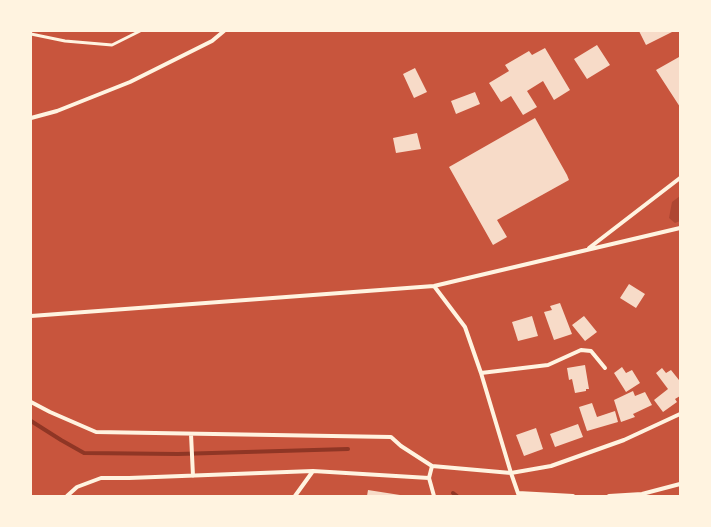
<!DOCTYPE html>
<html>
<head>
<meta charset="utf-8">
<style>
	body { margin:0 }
	#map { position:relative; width:711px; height:527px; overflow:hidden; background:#c8553d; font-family:"PT Sans",sans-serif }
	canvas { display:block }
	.frame { position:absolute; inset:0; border:32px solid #fff3e0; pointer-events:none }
</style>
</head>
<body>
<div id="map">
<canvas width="711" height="527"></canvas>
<div class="frame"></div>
</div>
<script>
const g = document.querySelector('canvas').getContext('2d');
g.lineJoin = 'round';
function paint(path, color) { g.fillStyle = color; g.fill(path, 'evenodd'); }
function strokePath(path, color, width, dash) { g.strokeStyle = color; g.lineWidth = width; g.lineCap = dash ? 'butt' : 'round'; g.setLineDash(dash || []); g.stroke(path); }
const green = new Path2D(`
	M 680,196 L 680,221 L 675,223 L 669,218 L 672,202 Z`);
const stream = new Path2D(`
	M 31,421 L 61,440 L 84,453 L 178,454 L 348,449
	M 453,493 L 457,496`);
const building = new Path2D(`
	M 639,31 L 674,31 L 646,45 Z
	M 597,45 L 610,65 L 587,79 L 574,59 Z
	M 545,48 L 570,90 L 554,100 L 543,81 L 527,91 L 537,107 L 523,115 L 511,96 L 501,102 L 489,83 L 509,71 L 505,65 L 529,51 L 532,55 Z
	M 679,57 L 680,59 L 680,107 L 656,70 Z
	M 415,68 L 427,92 L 414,98 L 403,74 Z
	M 475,92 L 480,104 L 456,114 L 451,101 Z
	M 535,118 L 567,175 L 569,180 L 497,220 L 507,237 L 493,245 L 449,167 Z
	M 417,133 L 421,149 L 396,153 L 393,138 Z
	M 629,284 L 645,294 L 636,308 L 620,298 Z
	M 560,303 L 572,334 L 554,340 L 544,312 L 552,310 L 550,306 Z
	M 532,316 L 538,336 L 518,341 L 512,322 Z
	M 584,316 L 597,332 L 585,341 L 572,325 Z
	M 585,365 L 589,389 L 586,389 L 586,391 L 575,393 L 572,379 L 569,380 L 567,368 Z
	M 622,367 L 626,373 L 632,370 L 640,383 L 626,392 L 614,373 Z
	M 662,368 L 666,373 L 671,370 L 679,380 L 680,379 L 680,396 L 675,399 L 677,402 L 663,412 L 654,400 L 668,389 L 656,373 Z
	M 633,391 L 635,396 L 645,392 L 652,405 L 633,414 L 635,417 L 621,422 L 614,400 Z
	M 592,403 L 597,417 L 615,411 L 618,422 L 587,431 L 579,407 Z
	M 578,424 L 583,437 L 555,447 L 550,434 Z
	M 536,428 L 543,449 L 524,456 L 516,435 Z
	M 368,490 L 400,495 L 400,496 L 367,496 Z`);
const service = new Path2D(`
	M 31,34 L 65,41 L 112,45 L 140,31`);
const minor = new Path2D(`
	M 31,118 L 57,111 L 130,82 L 212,41 L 224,31
	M 589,248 L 680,178
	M 434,286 L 465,327 L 481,373 L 511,473 L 519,496
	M 31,316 L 434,286 L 680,228
	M 481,373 L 548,365 L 581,350 L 591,351 L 605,368
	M 31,402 L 50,412 L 96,432 L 391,437 L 401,446 L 432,466 L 511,473 L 551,466 L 624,440 L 680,414
	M 191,434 L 193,476
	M 432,466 L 429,478 L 434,496
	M 518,493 L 573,496
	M 67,496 L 77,487 L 101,478 L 129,478 L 313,471 L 429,478
	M 295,496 L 313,471
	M 609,496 L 642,494 L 680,484`);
paint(green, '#ae4732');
strokePath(stream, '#8f3625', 4);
paint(building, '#f7dbc8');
strokePath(service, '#fff3e0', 3);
strokePath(minor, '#fff3e0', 4);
</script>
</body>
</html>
